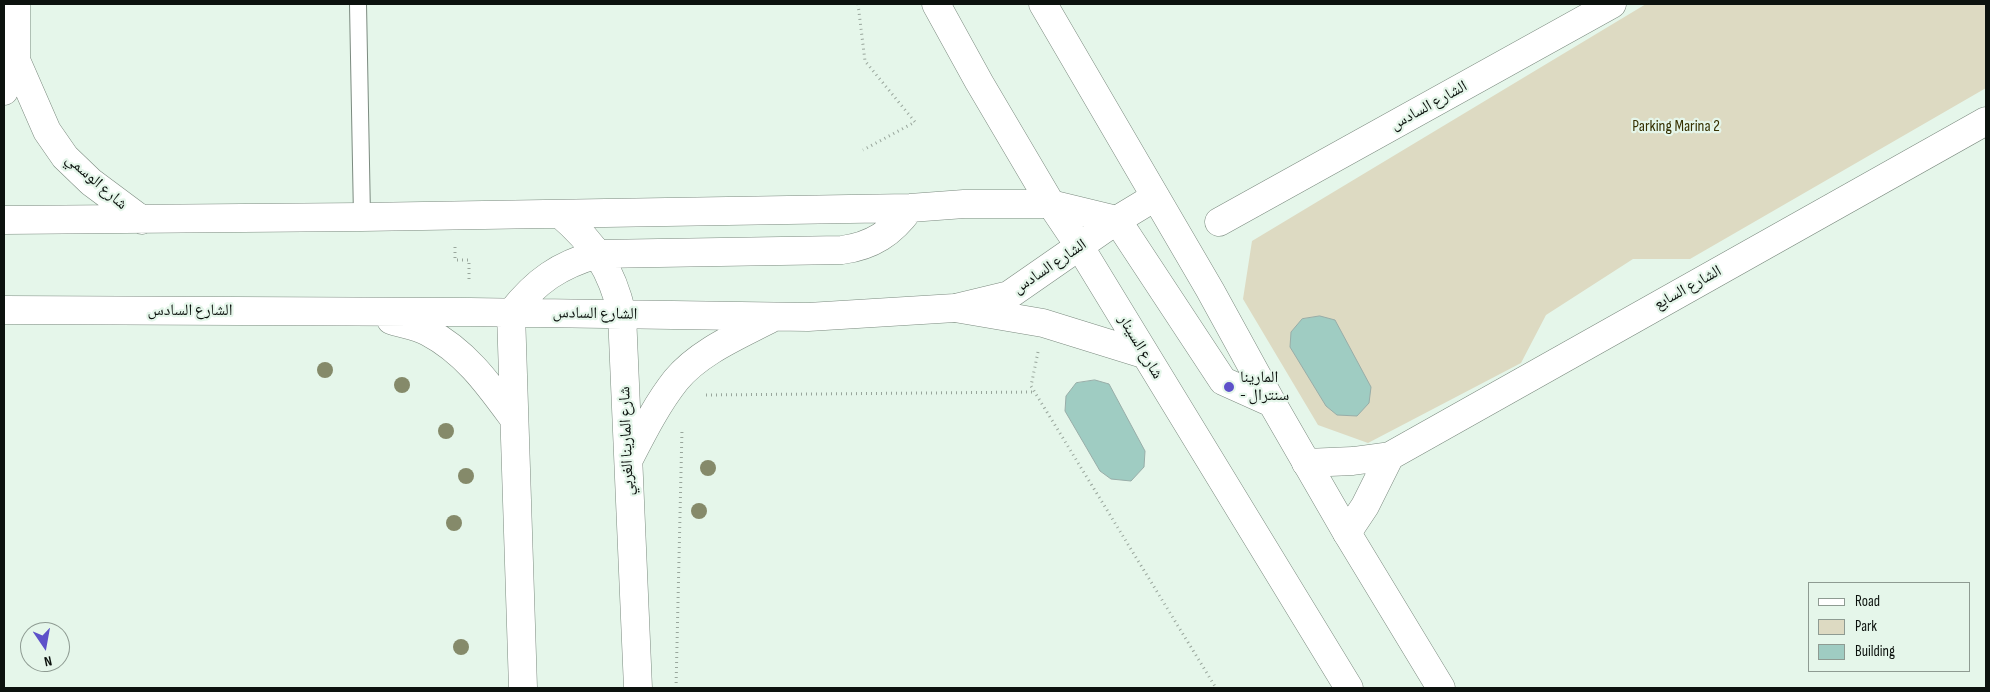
<!DOCTYPE html>
<html>
<head>
<meta charset="utf-8">
<style>
	body { margin:0 }
	#map { position:relative; width:1990px; height:692px; overflow:hidden; background:#e5f6ea; font-family:"Sofia Sans Condensed",sans-serif }
	canvas { display:block }
	.frame { position:absolute; inset:0; border:5px solid #0c120e; pointer-events:none }
	.legend { position:absolute; left:1808px; top:582px; width:162px; height:90px; box-sizing:border-box; background:#e5f6ea; border:1px solid #8e9b92; margin:0; padding:6px 9px; list-style:none; font-size:15px; color:#0c120e }
	.legend li { display:flex; align-items:center; gap:10px; height:25px }
	.legend b { width:25px; border:1px solid #8e9b92 }
	.north { position:absolute; left:20px; top:622px; width:50px; height:50px; box-sizing:border-box; background:#e5f6ea; border:1px solid #8e9b92; border-radius:50%; rotate:168deg; font-size:14px; font-weight:700; line-height:20px; text-align:center; color:#0c120e }
	.north::after { content:''; display:block; margin:auto; width:18px; height:22px; background:#5d51c9; clip-path:polygon(50% 0,100% 100%,50% 72%,0 100%) }
</style>
</head>
<body>
<div id="map">
<canvas width="1990" height="692"></canvas>
<div class="frame"></div>
<ul class="legend">
<li><b style="height:6px;background:#fff"></b>Road</li>
<li><b style="height:14px;background:#dddac2"></b>Park</li>
<li><b style="height:14px;background:#9fccc2"></b>Building</li>
</ul>
<div class="north">N</div>
</div>
<script>
const g = document.querySelector('canvas').getContext('2d');
g.lineJoin = 'round';
function paint(path, color) { g.fillStyle = color; g.fill(path, 'evenodd'); }
function strokePath(path, color, width, dash) { g.strokeStyle = color; g.lineWidth = width; g.lineCap = dash ? 'butt' : 'round'; g.setLineDash(dash || []); g.stroke(path); }
function drawText(font, color, halo, rows, align = 'center') {
  g.font = font + ' "Sofia Sans Condensed","Noto Naskh Arabic",sans-serif'; g.lineWidth = 4.5; g.setLineDash([]); g.textBaseline = 'middle'; g.strokeStyle = halo; g.fillStyle = color; for (const [text, x, y, turn = 0] of rows) {
    g.save(); g.translate(x, y); g.rotate((+turn || 0) * Math.PI / 180); g.textAlign = isNaN(turn) ? turn : align; if (halo) g.strokeText(text, 0, 0); g.fillText(text, 0, 0); g.restore();
  }
}
const green = new Path2D(`
	M 1646,4 L 1986,4 L 1986,88 L 1690,259 L 1633,259 L 1546,315 L 1521,363 L 1368,443 L 1318,425 L 1243,299 L 1252,241 Z`);
const building = new Path2D(`
	M 1320,316 L 1335,320 L 1371,387 L 1369,403 L 1357,416 L 1337,415 L 1326,406 L 1290,347 L 1291,332 L 1302,319 Z
	M 1095,380 L 1109,384 L 1145,451 L 1144,467 L 1131,481 L 1111,479 L 1100,471 L 1065,411 L 1066,396 L 1076,383 Z`);
const path = new Path2D(`
	M 858,4 L 865,61 L 915,122 L 863,150
	M 455,247 L 455,260 L 469,260 L 469,282
	M 1038,352 L 1031,386 L 1216,688
	M 706,395 L 1035,392
	M 676,688 L 682,429`);
const service = new Path2D(`
	M 358,4 L 362,217`);
const minor = new Path2D(`
	M 16,4 L 16,60 L 47,131 L 65,157 L 91,182 L 142,220
	M 4,91 L 16,60
	M 560,214 C 594,243 612,270 622,314 L 638,688
	M 4,220 L 362,217 L 910,208 L 964,204 L 1051,204
	M 1219,222 L 1612,4
	M 4,310 L 470,312 L 808,317 L 955,308 L 1009,295 L 1117,220 L 1155,197
	M 511,313 C 536,281 559,265 598,254 L 842,250 C 872,246 892,233 910,208
	M 511,313 L 523,688
	M 391,320 C 402,324 417,326 428,332 C 466,352 489,385 514,419
	M 629,459 C 643,432 657,404 676,380 C 700,351 740,335 772,318
	M 1306,463 L 1353,461 L 1390,456 L 1986,121
	M 1347,533 L 1365,506 L 1390,456`);
const tertiary = new Path2D(`
	M 936,4 L 979,82 L 1051,204 L 1080,247 L 1349,688
	M 1043,4 L 1210,290 L 1272,403 L 1347,533 L 1441,688
	M 1051,204 L 1117,220 L 1223,381 L 1272,403
	M 955,308 L 1043,323 L 1143,354`);
const trees = [
	[325,370],
	[402,385],
	[446,431],
	[708,468],
	[466,476],
	[699,511],
	[454,523],
	[461,647]
];
const markers = [
	[1229,387,6,"#5d51c9"]
];
const streetNames = [
	["الشارع السادس",1429,106,-29],
	["شارع الوسمي",96,182,41],
	["الشارع السادس",1050,267,-34],
	["الشارع السابع",1688,288,-29],
	["الشارع السادس",190,311],
	["الشارع السادس",595,314,1],
	["شارع السينار",1140,347,59],
	["شارع المارينا الغربي",627,441,-92]
];
const parkNames = [
	["Parking Marina 2",1676,127]
];
const poiNames = [
	["المارينا",1240,378],
	["- سنترال",1240,396]
];
paint(green, '#dddac2');
paint(building, '#9fccc2');
strokePath(building, '#98ada8', 1);
strokePath(service, '#7b8a7f', 18);
strokePath(minor, '#7b8a7f', 29);
strokePath(tertiary, '#7b8a7f', 29);
strokePath(path, '#99a69c', 3, [1, 4]);
strokePath(service, '#fff', 16);
strokePath(minor, '#fff', 28);
strokePath(tertiary, '#fff', 28);
g.fillStyle = '#858a6a';
for (const [x, y] of trees) { g.beginPath(); g.arc(x, y, 8, 0, 2 * Math.PI); g.fill(); }
for (const [x, y, r, color] of markers) { const dot = new Path2D(); dot.arc(x, y, r, 0, 2 * Math.PI); g.fillStyle = color; g.fill(dot); strokePath(dot, '#e5f6ea', 2); }
drawText('16px', '#0c120e', '#e5f6ea', streetNames);
drawText('16px', '#363102', '#e5f6ea', parkNames);
drawText('16px', '#0c120e', '#e5f6ea', poiNames, 'left');
</script>
</body>
</html>
